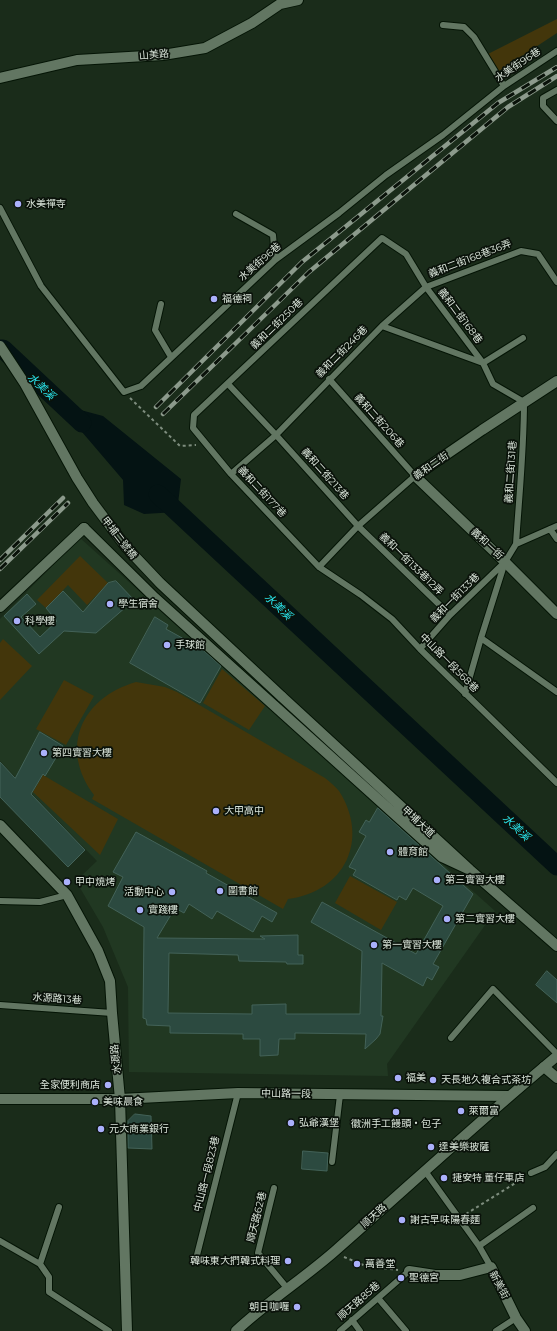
<!DOCTYPE html>
<html>
<head>
<meta charset="utf-8">
<style>
	body { margin:0 }
	canvas { display:block; background:#1a2c1a }
</style>
</head>
<body>
<canvas width="557" height="1331"></canvas>
<script>
const g = document.querySelector('canvas').getContext('2d');
g.lineJoin = 'round';
function paint(path, color) { g.fillStyle = color; g.fill(path, 'evenodd'); }
function strokePath(path, color, width, dash) { g.strokeStyle = color; g.lineWidth = width; g.lineCap = dash ? 'butt' : 'round'; g.setLineDash(dash || []); g.stroke(path); }
function drawText(font, color, halo, rows, align = 'center') {
  g.font = font + ' Montserrat,"Noto Sans TC",sans-serif'; g.lineWidth = 3.5; g.setLineDash([]); g.textBaseline = 'middle'; g.strokeStyle = halo; g.fillStyle = color; for (const [text, x, y, turn = 0] of rows) {
    g.save(); g.translate(x, y); g.rotate((+turn || 0) * Math.PI / 180); g.textAlign = isNaN(turn) ? turn : align; if (halo) g.strokeText(text, 0, 0); g.fillText(text, 0, 0); g.restore();
  }
}
const built = new Path2D(`
	M 80,538 L 495,911 L 387,1064 L 388,1076 L 129,1072 L 128,987 L 103,927 L 76,881 L 97,861 L 0,761 L 0,619 Z`);
const green = new Path2D(`
	M 557,19 L 557,33 L 499,71 L 492,66 L 484,56 Z
	M 80,556 L 108,583 L 87,605 L 68,585 L 46,608 L 37,600 Z
	M 3,639 L 32,666 L 0,700 L 0,643 Z
	M 222,669 L 265,706 L 249,730 L 203,703 Z
	M 64,680 L 94,696 L 66,745 L 36,729 Z
	M 136,682 L 165,687 L 177,692 L 325,778 C 330,782 335,786 339,791 C 370,839 345,892 288,899 L 283,909 L 92,799 L 94,795 C 59,748 81,698 136,682 Z
	M 43,775 L 118,819 L 100,855 L 33,792 Z
	M 350,876 L 397,902 L 381,930 L 335,903 Z`);
const water = new Path2D(`
	M 62,405 L 103,416 L 181,479 L 177,512 L 144,514 L 124,505 L 123,480 L 76,425 Z`);
const river = new Path2D(`
	M 0,349 L 3,349 L 82,423
	M 158,494 L 557,866`);
const building = new Path2D(`
	M 116,581 L 134,600 L 96,633 L 64,631 L 39,654 L 4,616 L 27,594 L 36,604 L 21,617 L 40,637 L 57,621 L 46,608 L 63,591 L 83,612 L 108,583 Z
	M 155,617 L 168,625 L 166,629 L 202,649 L 221,666 L 200,703 L 130,663 Z
	M 40,732 L 63,746 L 45,776 L 43,774 L 31,794 L 85,850 L 68,867 L 0,797 L 0,762 L 15,778 Z
	M 378,808 L 473,894 L 433,964 L 439,967 L 432,980 L 427,977 L 423,986 L 382,963 L 381,1016 L 383,1016 L 380,1034 L 376,1039 L 365,1049 L 366,1034 L 295,1033 L 295,1039 L 279,1039 L 278,1055 L 260,1056 L 260,1039 L 243,1039 L 243,1034 L 170,1033 L 170,1026 L 147,1025 L 146,1019 L 143,1018 L 144,927 L 108,906 L 123,877 L 113,872 L 136,832 L 207,871 L 206,873 L 277,913 L 272,922 L 262,916 L 253,932 L 217,911 L 212,919 L 189,904 L 184,913 L 175,908 L 157,938 L 265,939 L 260,936 L 298,935 L 298,955 L 303,955 L 303,964 L 287,964 L 286,962 L 239,961 L 238,955 L 169,953 L 168,1013 L 252,1014 L 252,1005 L 286,1004 L 286,1014 L 360,1014 L 362,951 L 311,922 L 322,902 L 416,954 L 443,906 L 413,888 L 406,900 L 399,896 L 397,900 L 353,875 L 356,870 L 349,867 L 366,836 L 359,832 L 366,820 L 369,822 Z
	M 547,971 L 557,980 L 557,1003 L 536,985 Z
	M 135,1114 L 151,1116 L 152,1149 L 128,1148 L 128,1121 Z
	M 303,1151 L 328,1153 L 327,1171 L 302,1169 Z`);
const path = new Path2D(`
	M 130,398 L 180,446 L 196,445
	M 466,1214 L 525,1177
	M 344,1257 L 366,1266 L 398,1270`);
const lane = new Path2D(`
	M 443,25 L 464,27 L 474,37 L 504,86
	M 557,90 L 543,98 L 543,106 L 557,121
	M 0,208 L 41,286 L 124,392 L 141,386 L 275,260 L 339,213 L 386,175 L 443,135 L 504,86 L 557,51
	M 236,214 L 273,235 L 275,260
	M 161,304 L 155,330 L 171,357
	M 382,326 L 483,363 L 523,338
	M 228,384 L 276,435 L 358,526 L 450,615
	M 231,474 L 276,435 L 382,326 L 426,287 L 521,251 L 538,254 L 557,282
	M 550,529 L 557,539
	M 516,544 C 519,497 524,450 524,402 L 493,384 L 483,363 L 426,287 L 406,254 L 382,238 L 194,415 L 193,428 L 231,474 L 319,567 L 361,595 L 392,619 L 420,649 L 557,783
	M 319,567 L 358,526 L 415,476 L 329,379
	M 481,638 L 557,692
	M 420,649 L 450,615 L 504,563
	M 465,694 L 481,638 L 505,562 L 516,544 L 557,526
	M 0,901 L 40,902 L 67,895
	M 0,1005 L 112,1013
	M 451,1038 L 493,989 L 557,1054
	M 332,1162 L 340,1095
	M 425,1171 L 479,1246 L 491,1267
	M 531,1173 L 545,1167 L 557,1154
	M 274,1188 L 258,1253 L 287,1288
	M 0,1241 L 40,1264 L 49,1277 L 49,1292 L 109,1331
	M 479,1246 L 533,1208
	M 196,1259 L 238,1093
	M 40,1264 L 59,1207
	M 378,1298 L 406,1331
	M 352,1320 L 360,1331
	M 340,1331 L 409,1271
	M 496,1331 L 516,1318`);
const street = new Path2D(`
	M 0,78 L 77,60 L 163,55 L 205,48 L 252,23 L 280,4 L 298,0
	M 557,381 L 482,430 L 415,476 L 505,562 L 557,614
	M 0,607 L 84,528
	M 544,1067 L 557,1078
	M 409,1271 L 435,1275 L 460,1275 L 491,1267 L 516,1318 L 525,1331
	M 127,1331 L 120,1099 L 238,1093 L 509,1096`);
const secondary = new Path2D(`
	M 84,528 L 155,598 L 442,857 L 470,870
	M 281,696 L 470,870 L 557,946
	M 0,825 L 67,895 L 98,951 L 110,981 L 112,1013 L 120,1099 L 0,1099
	M 236,1331 C 267,1302 303,1279 335,1251 C 409,1186 481,1119 557,1056`);
const rail = new Path2D(`
	M 156,407 L 302,262 L 498,103 L 557,67
	M 163,414 L 309,272 L 508,107 L 557,76
	M 0,560 L 63,498
	M 0,569 L 68,503`);
const secondaryBridge = new Path2D(`
	M 0,346 L 25,384 L 77,478 L 93,503 L 126,547 L 160,583 L 281,696`);
const markers = [
	[18,204,4,"#aab0fb"],
	[214,299,4,"#aab0fb"],
	[110,604,4,"#aab0fb"],
	[17,621,4,"#aab0fb"],
	[167,645,4,"#aab0fb"],
	[44,753,4,"#aab0fb"],
	[216,811,4,"#aab0fb"],
	[390,852,4,"#aab0fb"],
	[437,880,4,"#aab0fb"],
	[67,882,4,"#aab0fb"],
	[220,891,4,"#aab0fb"],
	[172,892,4,"#aab0fb"],
	[140,910,4,"#aab0fb"],
	[447,919,4,"#aab0fb"],
	[374,945,4,"#aab0fb"],
	[398,1078,4,"#aab0fb"],
	[433,1080,4,"#aab0fb"],
	[108,1085,4,"#aab0fb"],
	[95,1102,4,"#aab0fb"],
	[461,1111,4,"#aab0fb"],
	[396,1112,4,"#aab0fb"],
	[291,1123,4,"#aab0fb"],
	[101,1129,4,"#aab0fb"],
	[431,1147,4,"#aab0fb"],
	[444,1178,4,"#aab0fb"],
	[402,1220,4,"#aab0fb"],
	[288,1261,4,"#aab0fb"],
	[357,1264,4,"#aab0fb"],
	[401,1278,4,"#aab0fb"],
	[297,1307,4,"#aab0fb"]
];
const streetNames = [
	["山美路",154,55,-5],
	["水美街96巷",518,65,-34],
	["義和二街168巷36弄",470,259,-21],
	["水美街96巷",260,262,-41],
	["義和二街168巷",460,316,53],
	["義和二街250巷",277,324,-44],
	["義和二街246巷",342,352,-45],
	["義和二街206巷",379,421,48],
	["義和二街",431,466,-35],
	["義和二街131巷",511,472,-86],
	["義和二街213巷",325,474,48],
	["義和二街177巷",262,492,47],
	["甲埔二號橋",119,538,52],
	["義和一街",487,544,43],
	["義和一街133巷12弄",411,564,44],
	["義和一街133巷",455,598,-45],
	["中山路一段568巷",449,663,45],
	["甲埔大道",418,822,43],
	["水源路13巷",57,999,4],
	["水源路",116,1059,-96],
	["中山路一段",286,1094,1],
	["中山路一段823巷",207,1174,-76],
	["順天路",374,1216,-42],
	["順天路62巷",257,1217,-76],
	["新美街",499,1285,62],
	["順天路85巷",359,1301,-41]
];
const poiNames = [
	["水美禪寺",26,204],
	["福德祠",222,299],
	["學生宿舍",118,604],
	["科學樓",25,621],
	["手球館",175,645],
	["第四實習大樓",52,753],
	["大甲高中",224,811],
	["體育館",398,852],
	["第三實習大樓",445,880],
	["甲中燒烤",75,882],
	["圖書館",228,891],
	["活動中心",164,892,"right"],
	["實踐樓",148,910],
	["第二實習大樓",455,919],
	["第一實習大樓",382,945],
	["福美",406,1078],
	["天長地久複合式茶坊",441,1080],
	["全家便利商店",100,1085,"right"],
	["美味晨食",103,1102],
	["萊爾富",469,1111],
	["弘爺漢堡",299,1123],
	["徽洲手工饅頭‧包子",396,1124,"center"],
	["元大商業銀行",109,1129],
	["達美樂披薩",439,1147],
	["捷安特 董仔車店",452,1178],
	["謝古早味陽春麵",410,1220],
	["韓味東大捫韓式料理",280,1261,"right"],
	["萬善堂",365,1264],
	["聖德宮",409,1278],
	["朝日咖喱",289,1307,"right"]
];
const waterNames = [
	["水美溪",41,387,43],
	["水美溪",278,607,43],
	["水美溪",516,828,43]
];
paint(built, '#213822');
paint(green, '#43360b');
paint(water, '#041313');
strokePath(river, '#041313', 19);
paint(building, '#2c4a40');
strokePath(building, '#436258', 1);
strokePath(lane, '#041405', 8);
strokePath(street, '#041405', 12);
strokePath(secondary, '#041405', 12);
strokePath(path, '#7e8d7e', 2, [3, 3]);
strokePath(lane, '#627662', 6);
strokePath(street, '#627662', 10);
strokePath(secondary, '#627662', 10);
strokePath(rail, '#8c9a8c', 4.5);
strokePath(rail, '#0a120a', 3, [9]);
strokePath(secondaryBridge, '#041405', 12, []);
strokePath(secondaryBridge, '#627662', 10);
for (const [x, y, r, color] of markers) { const dot = new Path2D(); dot.arc(x, y, r, 0, 2 * Math.PI); g.fillStyle = color; g.fill(dot); strokePath(dot, '#0a120a', 1.5); }
drawText('10px', '#dae5da', '#0a120a', streetNames);
drawText('10px', '#dae5da', '#0a120a', poiNames, 'left');
drawText('italic 11px', '#2ae5ed', '#0a120a', waterNames);
</script>
</body>
</html>
